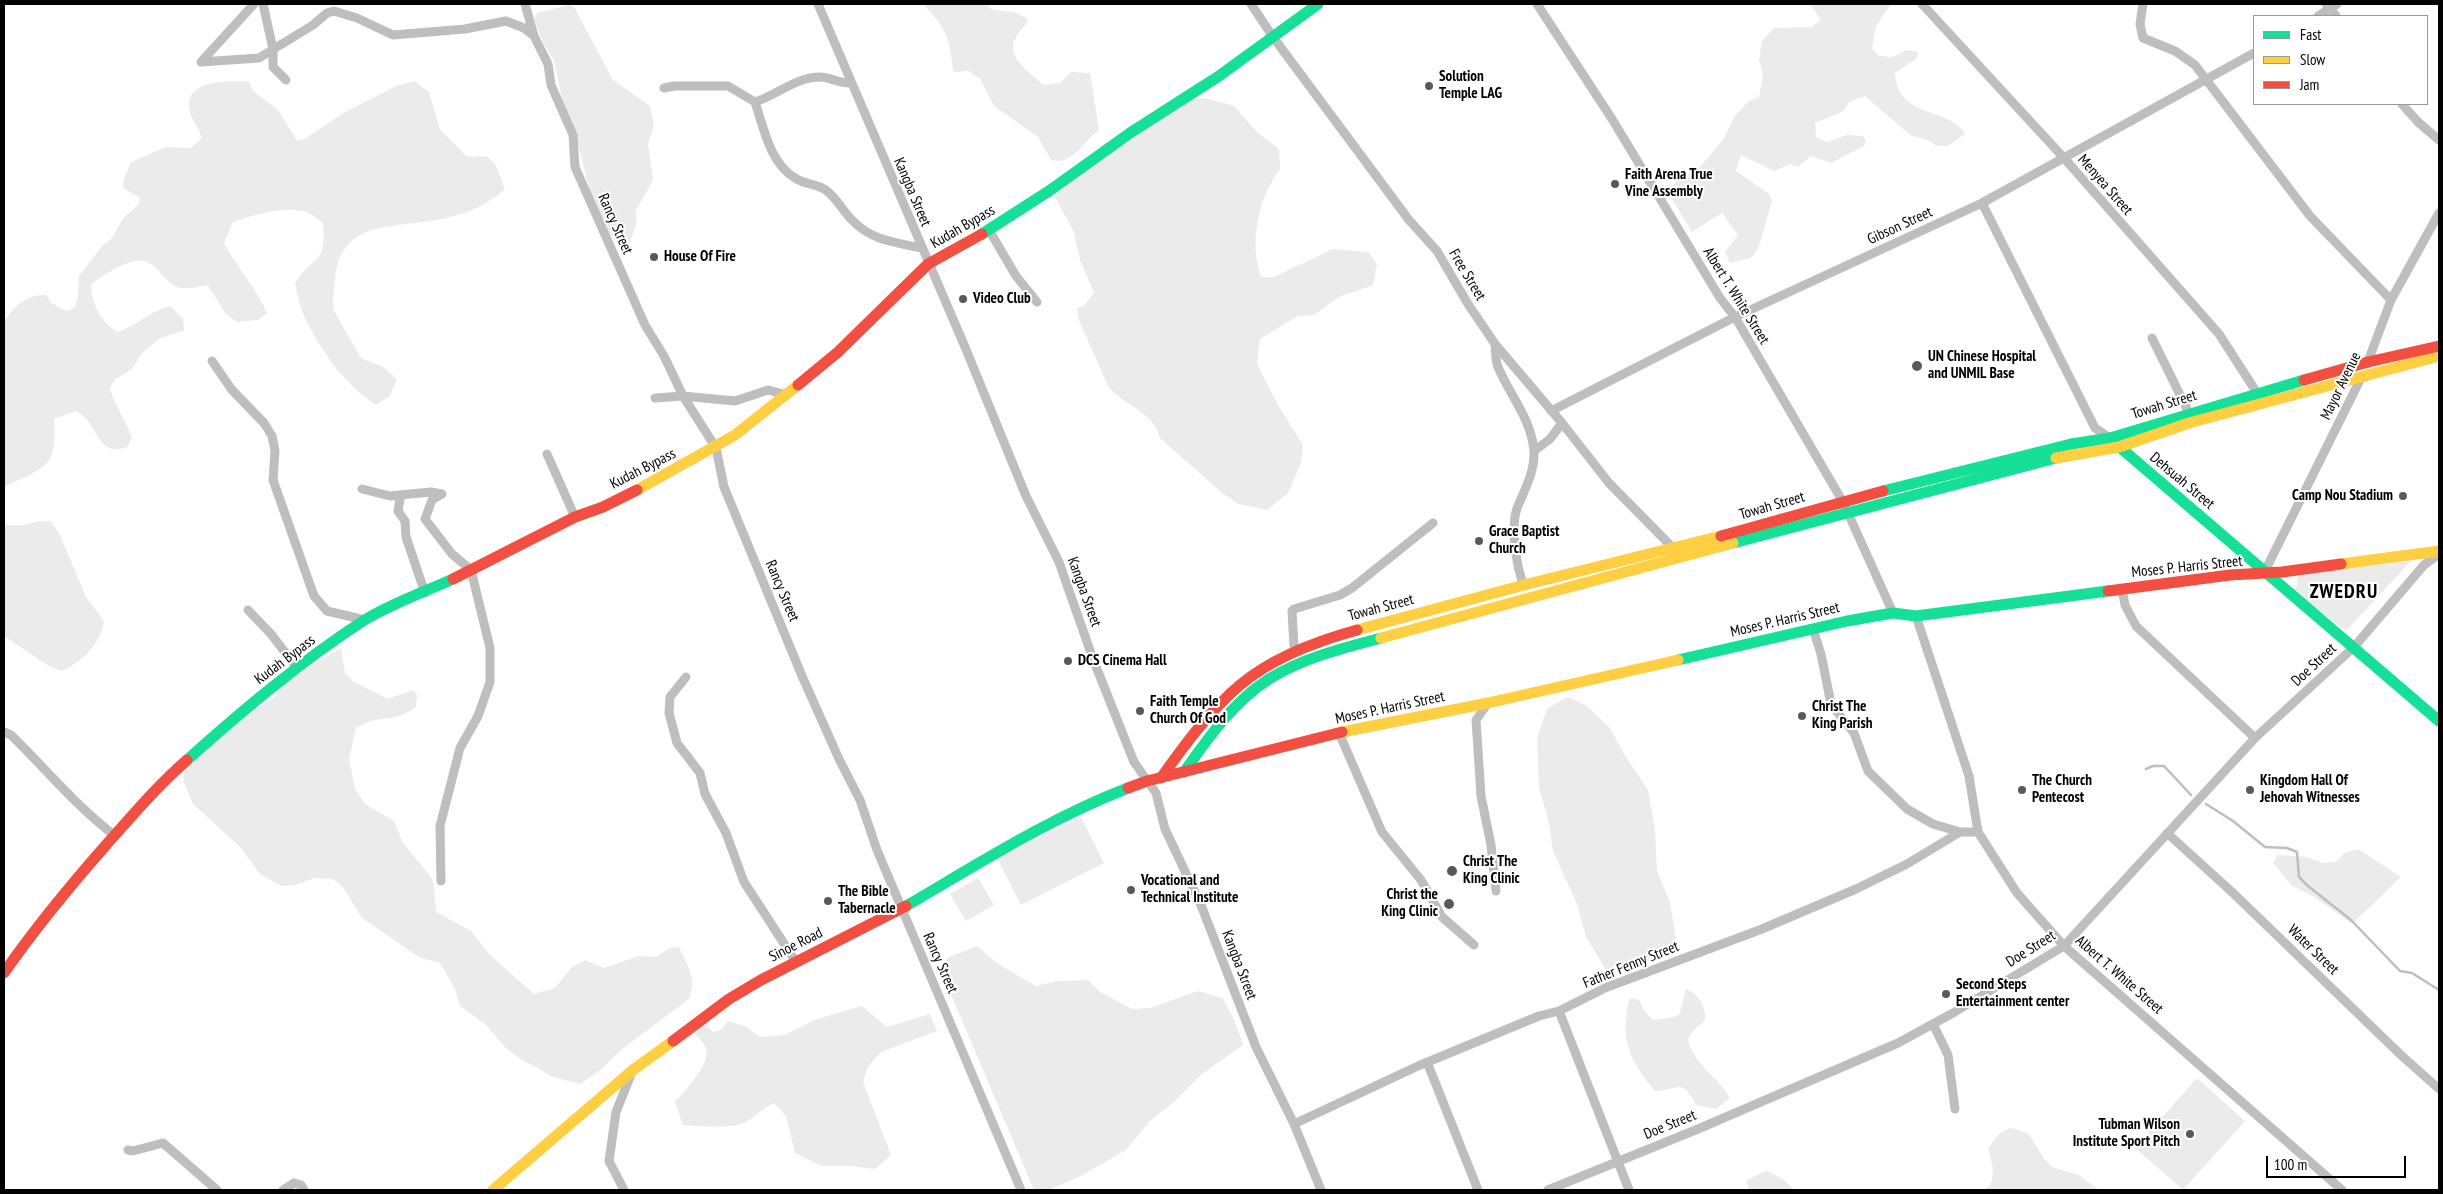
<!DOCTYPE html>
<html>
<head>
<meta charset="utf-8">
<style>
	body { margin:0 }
	#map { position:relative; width:2443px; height:1194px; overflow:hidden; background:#fff; font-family:"PT Sans Narrow",sans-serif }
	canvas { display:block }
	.frame { position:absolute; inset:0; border:5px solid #000; pointer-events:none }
	.legend { position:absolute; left:2253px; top:15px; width:175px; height:90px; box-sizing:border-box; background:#fff; border:1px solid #999; margin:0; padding:6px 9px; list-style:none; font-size:15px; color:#000 }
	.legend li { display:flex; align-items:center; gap:10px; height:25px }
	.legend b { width:25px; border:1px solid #999 }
	.scale { position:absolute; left:2266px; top:1156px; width:140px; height:22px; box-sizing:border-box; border:2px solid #000; border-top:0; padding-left:6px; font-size:15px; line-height:18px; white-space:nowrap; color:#000; -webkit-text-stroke:4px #fff; paint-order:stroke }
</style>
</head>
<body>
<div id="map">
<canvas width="2443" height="1194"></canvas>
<div class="frame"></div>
<ul class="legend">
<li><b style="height:6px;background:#16e098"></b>Fast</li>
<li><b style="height:6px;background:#ffcf43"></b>Slow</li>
<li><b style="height:6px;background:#f24e42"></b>Jam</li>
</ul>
<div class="scale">100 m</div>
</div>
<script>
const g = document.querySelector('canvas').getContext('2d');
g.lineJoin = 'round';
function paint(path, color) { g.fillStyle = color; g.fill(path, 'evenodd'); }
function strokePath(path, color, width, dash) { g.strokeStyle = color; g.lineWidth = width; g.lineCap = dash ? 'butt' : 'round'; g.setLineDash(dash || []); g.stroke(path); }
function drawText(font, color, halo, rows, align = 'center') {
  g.font = font + ' "PT Sans Narrow",sans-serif'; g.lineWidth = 4; g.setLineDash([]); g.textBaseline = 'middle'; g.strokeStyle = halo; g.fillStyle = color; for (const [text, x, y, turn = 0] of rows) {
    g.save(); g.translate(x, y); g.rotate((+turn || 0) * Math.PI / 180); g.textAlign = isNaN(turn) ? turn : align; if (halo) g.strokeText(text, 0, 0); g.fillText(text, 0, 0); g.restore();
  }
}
const green = new Path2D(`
	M 923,4 L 987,4 L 991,9 L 1016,13 L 1028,19 C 1025,28 1019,31 1015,39 C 1006,58 1031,74 1044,85 L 1060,83 L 1071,72 L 1090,73 L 1099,130 C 1083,141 1073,166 1051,160 L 1038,137 L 994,106 L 980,79 L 969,71 L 953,72 C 950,38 947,29 923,4 Z
	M 1810,4 L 1891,4 L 1876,26 L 1872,48 L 1879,56 L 1893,57 L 1906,50 L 1918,52 L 1917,58 L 1895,73 C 1897,119 1950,107 1965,134 L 1948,146 L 1936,146 L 1928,140 L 1910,135 L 1865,96 L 1849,102 L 1844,111 L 1815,123 L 1816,137 L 1827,142 L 1847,135 L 1863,136 L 1866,141 L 1864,146 L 1831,163 L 1811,156 L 1798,167 L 1790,164 L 1774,171 L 1741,155 L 1736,171 L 1769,194 L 1772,202 C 1766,215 1762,252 1750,258 C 1744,260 1737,261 1730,263 L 1725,252 L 1738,235 L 1722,213 L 1692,232 L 1666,189 L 1700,167 L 1722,141 L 1735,116 L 1749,101 L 1759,97 L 1763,75 L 1759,60 L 1762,41 L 1774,28 L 1811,27 L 1821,20 Z
	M 569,5 L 574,7 L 613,80 L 650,106 L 654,125 L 648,144 L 653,180 L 636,210 L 636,225 L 630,242 L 615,240 L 604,227 L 589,188 L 577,140 L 563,103 L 554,60 L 543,42 L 534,19 L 537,13 Z
	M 249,81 L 253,91 L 278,110 L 297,141 L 303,140 L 345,112 L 396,86 L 414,81 L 429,92 L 440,129 L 465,155 L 469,157 L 487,156 L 496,166 L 505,189 C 485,207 463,215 437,220 C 391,228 340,220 335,280 C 334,291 332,300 334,311 L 361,358 L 383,367 L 397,379 L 390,396 L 376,405 C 346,386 320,350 305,318 C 300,308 298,295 295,284 C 313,253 327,267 323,223 C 318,220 312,214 307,212 C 281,206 256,214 233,222 L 224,243 C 237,268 256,287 267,313 L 258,320 L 237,322 L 225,313 L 208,285 C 197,287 187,290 177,287 C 167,283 162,273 154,266 C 137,250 106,274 91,284 C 91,303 101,323 118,332 C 137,325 151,311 170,306 L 183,319 L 184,330 L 159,339 L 143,352 L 132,369 L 114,380 L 110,389 C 115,406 126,420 132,438 L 127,447 C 95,459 99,421 76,411 L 54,419 C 58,469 44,467 4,487 L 4,322 C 14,307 26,294 46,295 L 51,303 L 67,311 L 75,307 L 78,297 L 79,276 L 103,245 L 112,238 L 124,217 L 139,204 L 140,198 L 123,188 L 124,179 L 131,162 L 166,147 L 191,148 L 202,138 C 199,128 191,120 189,109 C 185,79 229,81 249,81 Z
	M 1206,98 L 1234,106 L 1257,132 L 1279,149 L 1280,169 C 1258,198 1249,242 1261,277 L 1274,277 L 1333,249 L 1368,252 L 1377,264 L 1373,285 L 1339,297 L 1314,315 L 1298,316 L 1260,339 L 1257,364 L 1278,405 L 1303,445 L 1301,463 L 1288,493 L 1267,510 L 1238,504 L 1221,492 L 1160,438 C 1151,408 1124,407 1108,386 L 1078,318 L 1077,308 L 1084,306 L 1094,293 L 1080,260 L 1074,232 L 1051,190 L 1187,100 Z
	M 40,521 L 51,521 L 60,535 L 86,597 L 104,621 C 101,643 82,663 61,671 L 47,665 L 4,636 L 4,525 L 24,525 Z
	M 2411,561 L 2346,631 L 2298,595 L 2296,590 L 2298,575 Z
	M 341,648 L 345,673 L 354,682 L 388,699 L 413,690 L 417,695 L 416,707 C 392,725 378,713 356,728 L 349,759 L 355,789 L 365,804 L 394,821 L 403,843 L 431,877 L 434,885 L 436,912 L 471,931 L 489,954 L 534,994 L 555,988 L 572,967 L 585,960 L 604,968 L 639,956 L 656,957 L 670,948 L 679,947 C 688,966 697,979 689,999 L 621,1050 L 599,1071 L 580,1084 L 550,1076 L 538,1068 L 520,1059 L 505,1047 L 485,1024 L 460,1006 L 455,989 L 440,963 L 419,957 L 362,918 L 343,887 L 333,879 L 314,878 L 295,885 L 281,886 L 260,874 L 241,848 L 193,804 L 184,783 L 183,767 L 231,725 L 274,698 L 282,686 L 310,666 Z
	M 1567,697 L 1587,706 L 1610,728 L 1624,754 L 1648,790 L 1655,830 L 1657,871 L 1670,902 L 1677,946 L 1663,955 L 1608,973 L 1586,937 L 1577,904 L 1553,851 L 1548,818 L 1539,788 L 1537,738 L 1547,709 Z
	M 1081,817 L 1104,863 L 1021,905 L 997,858 Z
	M 2358,849 L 2401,877 L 2352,924 L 2316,898 L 2291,885 L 2273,863 L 2278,855 L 2306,857 L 2323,863 L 2335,862 L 2345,853 Z
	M 978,878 L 994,905 L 966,921 L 950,894 Z
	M 977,946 L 998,964 L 1036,986 L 1058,981 L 1088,980 L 1100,992 L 1132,1009 L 1150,1008 L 1198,991 L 1222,998 L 1234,1019 L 1243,1045 L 1202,1074 L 1175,1101 L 1150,1121 L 1126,1150 L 1081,1176 L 1049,1190 L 1034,1190 L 941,971 L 947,958 Z
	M 1686,989 C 1699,994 1706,1006 1705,1020 L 1692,1032 L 1688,1040 C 1696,1068 1717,1075 1730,1098 L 1716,1109 L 1696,1105 C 1680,1075 1679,1091 1655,1091 C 1629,1060 1619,1038 1630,998 L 1639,1000 L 1646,1013 L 1653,1020 L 1675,1017 L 1680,1013 Z
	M 862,1006 L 887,1027 L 930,1014 L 937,1031 L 881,1052 L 867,1068 L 863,1082 L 891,1155 L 875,1169 L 852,1166 L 821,1166 L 795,1153 L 786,1116 L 774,1103 C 763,1108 752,1119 744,1123 C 729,1129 699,1126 683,1125 L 675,1102 C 685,1090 714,1061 705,1046 C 701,1039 693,1033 689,1028 L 702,1020 L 713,1032 L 721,1030 L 728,1021 L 745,1026 L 760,1037 L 785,1035 L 817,1019 Z
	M 2197,1078 L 2245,1121 L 2183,1190 L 2135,1148 Z
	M 2010,1128 L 2028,1133 L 2045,1160 L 2052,1167 L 2079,1175 L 2099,1190 L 1984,1190 C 1999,1181 1991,1161 1988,1148 L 1999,1134 Z
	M 1768,1171 L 1784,1180 L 1794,1190 L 1749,1190 L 1746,1181 L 1757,1175 Z`);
const stream = new Path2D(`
	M 2146,769 L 2153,766 L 2164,766 L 2191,795
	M 2206,804 L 2233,821 L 2265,847 L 2287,848 L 2297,852 L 2299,877 L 2308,886 L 2351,920 L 2400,971 L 2412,973 L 2439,990`);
const street = new Path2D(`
	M 263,4 L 273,49 L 273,67 L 286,80
	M 525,4 L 534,36 L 548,64 L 551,85 L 573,135 L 575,167 L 645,325 L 664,356 L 683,396 L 716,448 L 724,487 L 802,676 L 839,759 L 860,800 L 877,850 L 1021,1190
	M 818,4 L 965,347 L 1026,496 L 1059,562 L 1093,659 L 1134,762 L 1156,793 L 1165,829 L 1201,905 L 1256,1047 L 1294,1124 L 1321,1190
	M 1251,4 L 1273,37 L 1409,220 L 1437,251 L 1468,304 L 1495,344 L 1562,423 L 1609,483 L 1674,549
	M 1537,4 L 1612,119 L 1720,298 L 1735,317 L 1843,502 L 1893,613
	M 1922,4 L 2064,158 L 2219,334 L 2257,393
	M 2143,4 L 2140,24 L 2143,38 L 2175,51 L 2195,65 L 2310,216 L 2391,300
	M 2326,4 L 2336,16
	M 2318,16 L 2337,4
	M 201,62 L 259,58 L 313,25 L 327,13 L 334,11 L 357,18 L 393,35 L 465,29 L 506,21 L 524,28 L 534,36
	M 201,62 L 254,4
	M 664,88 L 674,86 L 728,86 L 755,102 C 777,95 796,77 820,77 C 830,77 837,83 851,83
	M 755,102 C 764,129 770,163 795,178 C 805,185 817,183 827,191 C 837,199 843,211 852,220 C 872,241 894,242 921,248
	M 2402,104 L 2418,122 L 2439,140
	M 1982,203 L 2095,428 L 2110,438
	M 989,230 L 1016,276 L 1037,302
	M 2152,338 L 2189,413
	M 1495,344 C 1496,351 1495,360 1498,367 C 1510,396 1531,418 1534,451 C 1535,471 1525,489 1518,506 C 1510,523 1516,568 1524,585
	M 212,361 L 232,390 L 264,423 L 272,436 L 275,451 L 273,480 L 314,596 L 327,611 L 365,620
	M 2367,364 L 2391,300 L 2439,213
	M 655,398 L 683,396 L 735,401 L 768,390 L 787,395
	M 1551,411 L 1735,317 L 1982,203 L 2254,53
	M 1534,451 L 1550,439 L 1562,423
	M 547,454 L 575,517
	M 362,489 L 390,496 L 431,492 L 442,494 L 432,500 L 425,519 L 452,554 L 471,570 L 490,648 L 490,682 L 478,716 L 460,748 L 440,826 L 441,881
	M 398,495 L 400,499 L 398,511 L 405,521 L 406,537 L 425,593
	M 2265,571 L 2362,376
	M 2122,589 L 2125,605 L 2136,626 L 2255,738
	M 248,610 L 271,634 L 297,668
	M 1916,616 L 1969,776 L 1978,832 L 2017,893 L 2064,946 L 2342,1190
	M 1813,629 L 1821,654 L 1831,704 L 1854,733 L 1868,771 L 1907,809 L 1933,824 L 1960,832
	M 1294,646 L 1292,611 L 1294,609 L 1340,595 L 1352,588 L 1433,523
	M 686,677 L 670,697 L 669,713 L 677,743 L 700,773 L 705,794 L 726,833 L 744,882 L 796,962
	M 1488,703 L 1476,720 L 1481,796 L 1491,845 L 1496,891
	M 4,732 L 11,735 C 45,768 76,806 114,835
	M 1339,733 L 1382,832 L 1421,880 L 1442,917 L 1474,945
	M 2167,833 L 2232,892 L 2402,1056 L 2439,1089
	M 1559,1011 L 1629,1190
	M 1933,1024 L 1948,1055 L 1955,1109
	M 1427,1062 L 1478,1190
	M 1294,1124 L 1418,1066 L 1539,1016 L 1559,1011 L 1605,988 L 1762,929 L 1856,889 L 1907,864 L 1960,832 L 1978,832
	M 128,1150 L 133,1151 L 163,1143 L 217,1190
	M 283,1190 L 294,1183 L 301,1185 L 304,1190
	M 624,1190 L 609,1161 L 616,1112 L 630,1077
	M 1548,1190 L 1698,1129 L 1898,1043 L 1953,1013 L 2064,946 L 2255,738 L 2354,647 L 2424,565 L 2439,554`);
const fast = new Path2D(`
	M 982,234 L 1049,191 L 1130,133 L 1219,76 L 1318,4
	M 2115,443 L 2439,721
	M 1883,491 L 2071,444 L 2110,438 L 2304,380
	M 1733,543 L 2056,458
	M 1678,660 L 1847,621 L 1893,613 L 1916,616 L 2108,591
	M 187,760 C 243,710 300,662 363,621 C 390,604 424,592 453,579
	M 1184,772 C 1208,738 1234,701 1269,679 C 1303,658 1343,648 1381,638
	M 906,906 C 978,864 1050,818 1128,788`);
const slow = new Path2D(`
	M 2056,458 L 2119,447 L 2189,423 L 2439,356
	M 637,490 L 735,435 L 798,385
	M 2341,564 L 2439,551
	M 1357,630 L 1524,585 L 1721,536
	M 1381,638 L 1733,543
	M 1342,732 L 1488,703 L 1678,660
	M 493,1190 L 633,1070 L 673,1041`);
const jam = new Path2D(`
	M 2304,380 L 2368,362 L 2439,346
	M 798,385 L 838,352 L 928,264 L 982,234
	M 1721,536 L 1883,491
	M 453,579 L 575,517 L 603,507 L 637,490
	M 2108,591 L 2230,575 L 2282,572 L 2341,564
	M 1161,778 C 1183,747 1210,710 1240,685 C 1272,658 1317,641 1357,630
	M 1128,788 L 1147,781 L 1342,732
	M 4,973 C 35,928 70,886 106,845 C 132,816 157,786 187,760
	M 673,1041 L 729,999 L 761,980 L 906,906`);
const markers = [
	[1429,86,5,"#595959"],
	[1615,184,5,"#595959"],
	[654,257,5,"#595959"],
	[963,299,5,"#595959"],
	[1917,366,6,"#595959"],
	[2403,496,5,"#595959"],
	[1479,541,5,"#595959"],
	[1068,661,5,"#595959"],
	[1140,711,5,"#595959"],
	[1802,716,5,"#595959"],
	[2022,790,5,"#595959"],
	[2250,790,5,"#595959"],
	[1452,871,6,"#595959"],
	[1131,890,5,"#595959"],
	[828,901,5,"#595959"],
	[1449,904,6,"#595959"],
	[1946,994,5,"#595959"],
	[2190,1134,5,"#595959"]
];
const poiNames = [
	["Solution",1439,77],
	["Temple LAG",1439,94],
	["Faith Arena True",1625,175],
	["Vine Assembly",1625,192],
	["House Of Fire",664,257],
	["Video Club",973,299],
	["UN Chinese Hospital",1928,357],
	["and UNMIL Base",1928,374],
	["Camp Nou Stadium",2393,496,"right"],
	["Grace Baptist",1489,532],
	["Church",1489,549],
	["DCS Cinema Hall",1078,661],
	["Faith Temple",1150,702],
	["Church Of God",1150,719],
	["Christ The",1812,707],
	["King Parish",1812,724],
	["The Church",2032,781],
	["Pentecost",2032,798],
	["Kingdom Hall Of",2260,781],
	["Jehovah Witnesses",2260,798],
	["Christ The",1463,862],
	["King Clinic",1463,879],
	["Vocational and",1141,881],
	["Technical Institute",1141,898],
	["The Bible",838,892],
	["Tabernacle",838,909],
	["Christ the",1438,895,"right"],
	["King Clinic",1438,912,"right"],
	["Second Steps",1956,985],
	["Entertainment center",1956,1002],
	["Tubman Wilson",2180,1125,"right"],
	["Institute Sport Pitch",2180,1142,"right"]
];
const streetNames = [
	["Menyea Street",2105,185,49],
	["Kangba Street",912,192,67],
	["Rancy Street",615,224,66],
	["Gibson Street",1900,226,-25],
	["Kudah Bypass",963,227,-30],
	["Free Street",1467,275,59],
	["Albert T. White Street",1736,296,58],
	["Mayor Avenue",2341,386,-64],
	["Towah Street",2164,405,-17],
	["Kudah Bypass",643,469,-27],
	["Dehsuah Street",2182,481,40],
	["Towah Street",1772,506,-16],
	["Moses P. Harris Street",2187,567,-6],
	["Rancy Street",782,591,67],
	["Kangba Street",1084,592,70],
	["Towah Street",1381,608,-15],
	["Moses P. Harris Street",1785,620,-13],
	["Kudah Bypass",285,660,-37],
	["Doe Street",2314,665,-43],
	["Moses P. Harris Street",1390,708,-12],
	["Sinoe Road",796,945,-27],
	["Doe Street",2031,949,-32],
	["Water Street",2313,950,44],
	["Rancy Street",940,963,66],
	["Kangba Street",1239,965,69],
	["Father Fenny Street",1631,965,-22],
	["Albert T. White Street",2119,975,41],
	["Doe Street",1670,1125,-22]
];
const districtNames = [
	["ZWEDRU",2344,592]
];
paint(green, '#ebebeb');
strokePath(stream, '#bebebe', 2.5);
strokePath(street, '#bebebe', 9);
strokePath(fast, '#16e098', 11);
strokePath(slow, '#ffcf43', 11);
strokePath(jam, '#f24e42', 11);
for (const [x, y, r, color] of markers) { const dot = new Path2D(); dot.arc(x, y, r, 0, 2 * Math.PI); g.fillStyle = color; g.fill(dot); strokePath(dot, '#fff', 2); }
drawText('bold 15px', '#000', '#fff', poiNames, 'left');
drawText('15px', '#000', '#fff', streetNames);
g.letterSpacing = '1px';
drawText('bold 20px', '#000', '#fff', districtNames);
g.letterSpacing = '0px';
</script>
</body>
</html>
